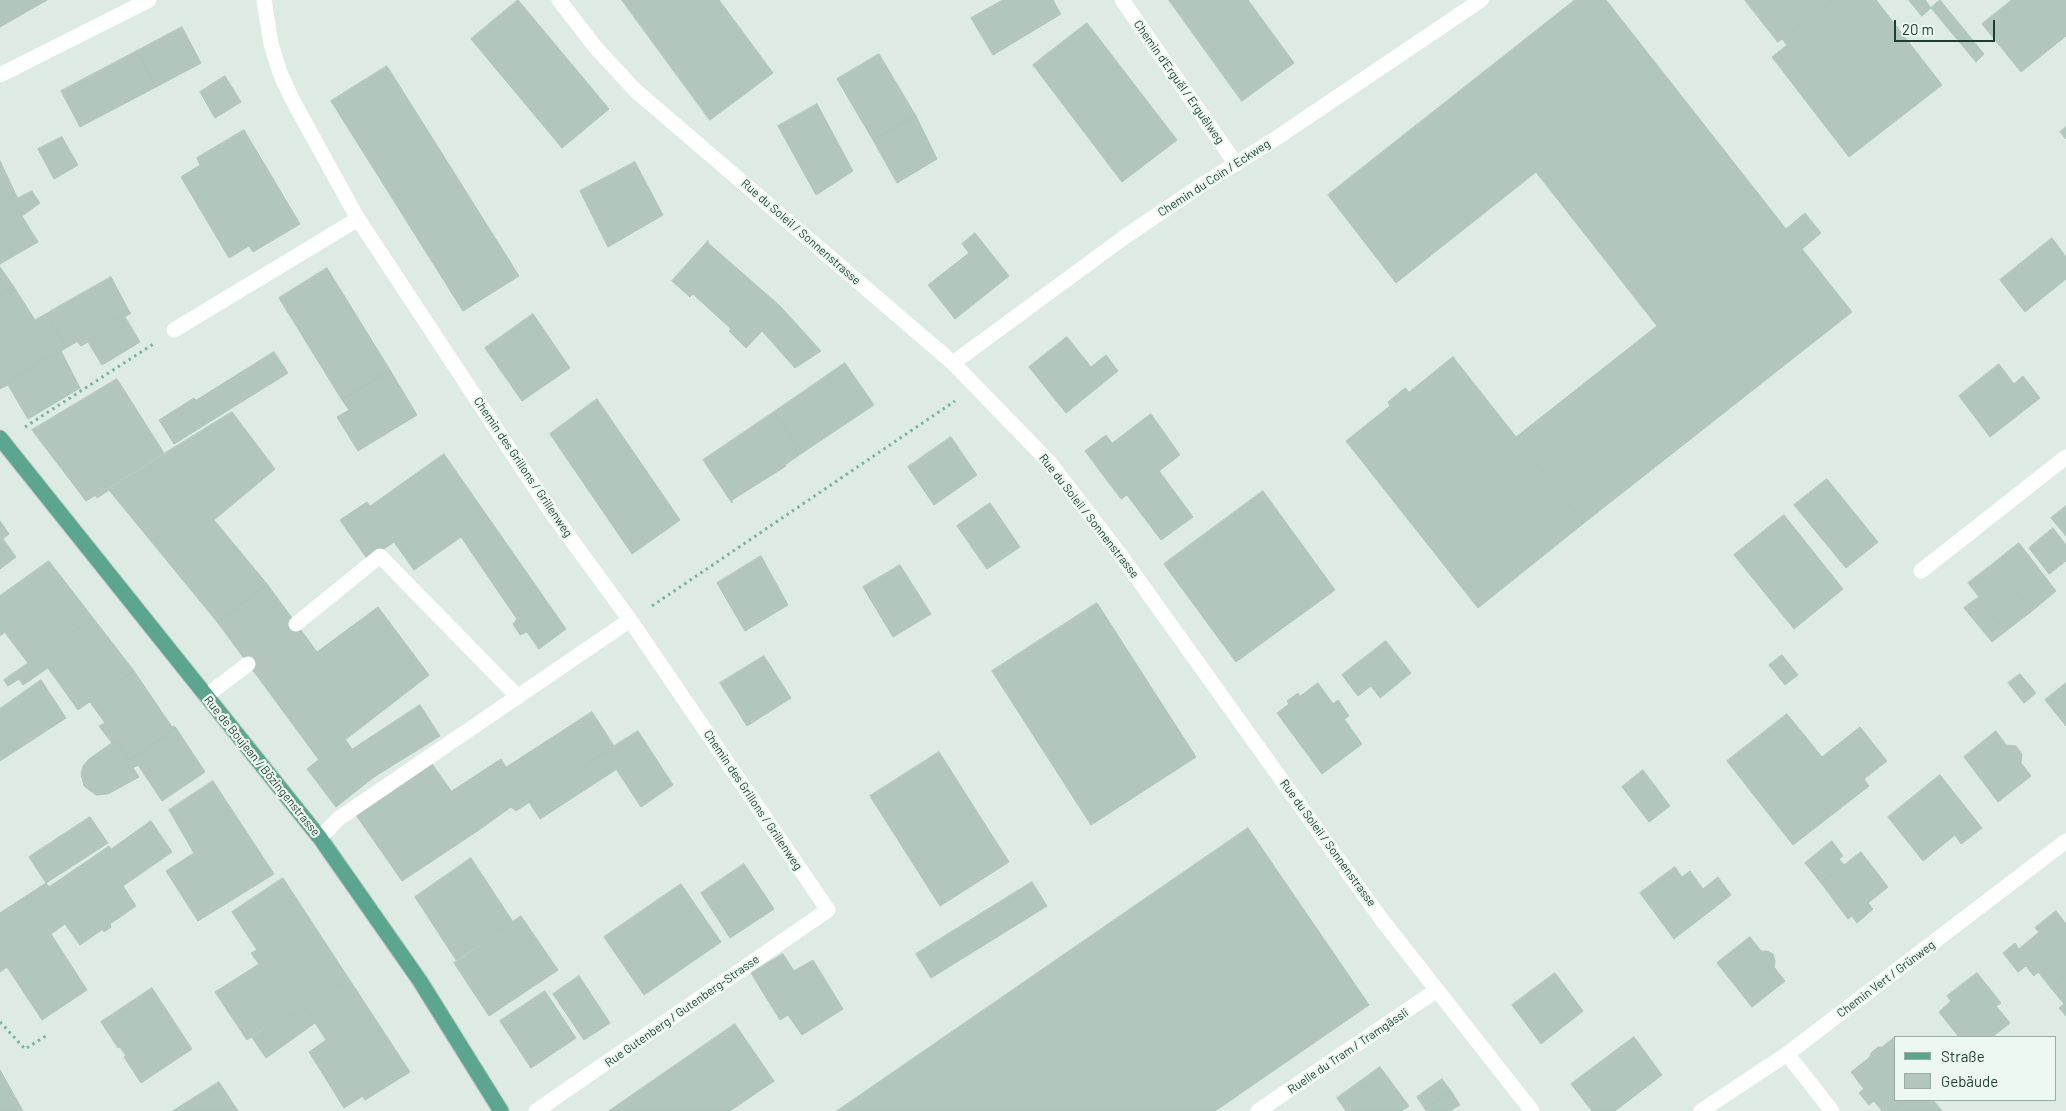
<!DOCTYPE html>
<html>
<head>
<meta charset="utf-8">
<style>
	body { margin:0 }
	#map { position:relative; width:2066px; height:1111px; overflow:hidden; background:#ddebe4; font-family:Barlow,sans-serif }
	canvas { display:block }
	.legend { position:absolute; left:1894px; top:1036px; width:162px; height:65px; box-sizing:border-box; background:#eef8f2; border:1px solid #9aada5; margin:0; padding:6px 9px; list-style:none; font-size:15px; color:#1d3d32 }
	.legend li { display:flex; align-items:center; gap:10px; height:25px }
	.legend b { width:25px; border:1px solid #9aada5 }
	.scale { position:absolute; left:1894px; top:20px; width:101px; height:22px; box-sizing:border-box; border:2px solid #1d3d32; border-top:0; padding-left:6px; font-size:15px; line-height:18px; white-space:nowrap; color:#1d3d32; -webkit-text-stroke:4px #eef8f2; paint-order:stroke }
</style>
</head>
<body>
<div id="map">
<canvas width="2066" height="1111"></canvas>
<ul class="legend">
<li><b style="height:6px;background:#5ca68f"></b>Straße</li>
<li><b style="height:14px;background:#b2c6bd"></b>Gebäude</li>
</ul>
<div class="scale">20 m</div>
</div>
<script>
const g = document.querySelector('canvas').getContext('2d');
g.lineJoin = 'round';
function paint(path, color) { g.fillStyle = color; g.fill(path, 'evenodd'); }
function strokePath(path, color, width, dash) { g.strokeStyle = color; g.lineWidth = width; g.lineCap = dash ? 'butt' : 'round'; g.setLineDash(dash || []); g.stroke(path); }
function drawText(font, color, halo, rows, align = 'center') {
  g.font = font + ' Barlow,sans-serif'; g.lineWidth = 4.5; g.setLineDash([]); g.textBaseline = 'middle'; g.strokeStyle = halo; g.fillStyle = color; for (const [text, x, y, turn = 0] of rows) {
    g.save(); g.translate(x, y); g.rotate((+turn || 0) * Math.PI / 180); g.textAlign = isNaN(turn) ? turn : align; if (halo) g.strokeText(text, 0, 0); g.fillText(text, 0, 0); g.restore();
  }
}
const building = new Path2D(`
	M 0,0 L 47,0 L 0,27 Z
	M 518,0 L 609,109 L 562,148 L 471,39 Z
	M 622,0 L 719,0 L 773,73 L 710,120 Z
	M 1003,0 L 1053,0 L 1061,14 L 993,55 L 971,18 Z
	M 1169,0 L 1248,0 L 1294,63 L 1242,101 Z
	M 1575,0 L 1606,0 L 1786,229 L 1805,213 L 1821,233 L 1802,249 L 1852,312 L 1584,523 L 1516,437 L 1657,326 L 1536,172 L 1396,283 L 1328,195 Z
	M 1745,0 L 1832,0 L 1778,42 Z
	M 1832,0 L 1876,0 L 1942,85 L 1849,157 L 1772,57 L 1787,45 L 1782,39 Z
	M 1909,0 L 1925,0 L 1931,8 L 1922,16 Z
	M 1940,0 L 1984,54 L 1976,62 L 1931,8 Z
	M 2012,0 L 2066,0 L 2066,36 L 2021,72 L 1982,24 Z
	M 1087,23 L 1177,140 L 1122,182 L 1033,65 Z
	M 182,27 L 201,63 L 156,87 L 137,51 Z
	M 137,51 L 156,87 L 80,127 L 61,91 Z
	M 879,54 L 916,116 L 873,140 L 837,79 Z
	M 387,66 L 519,276 L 463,311 L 331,101 Z
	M 225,76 L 241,102 L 215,118 L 200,92 Z
	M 817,104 L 853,171 L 816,195 L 778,126 Z
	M 916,116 L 937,159 L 897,183 L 873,140 Z
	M 2066,127 L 2066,139 L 2060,132 Z
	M 244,130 L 300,224 L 253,252 L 249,246 L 229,258 L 181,177 L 200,165 L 197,158 Z
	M 62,137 L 78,165 L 54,179 L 38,149 Z
	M 0,161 L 18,199 L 0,208 Z
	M 635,162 L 663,215 L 608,247 L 580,191 Z
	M 32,191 L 40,203 L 22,216 L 38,242 L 0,264 L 0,208 Z
	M 975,233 L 1009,276 L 955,319 L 928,285 L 969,253 L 962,244 Z
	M 2052,238 L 2066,257 L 2066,279 L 2025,312 L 2000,280 Z
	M 708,241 L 708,243 L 780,306 L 821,351 L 795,368 L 762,331 L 746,348 L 729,331 L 731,329 L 693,294 L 690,297 L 672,281 Z
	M 0,267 L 14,287 L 0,295 Z
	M 327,268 L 390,370 L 342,400 L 279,298 Z
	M 111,277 L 129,311 L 66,348 L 51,321 L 55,319 L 51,311 Z
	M 14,287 L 35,320 L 51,311 L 55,319 L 51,321 L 66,348 L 53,356 L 52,354 L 0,387 L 0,295 Z
	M 129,311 L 131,313 L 125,317 L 140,342 L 102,365 L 88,342 L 81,346 L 77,342 Z
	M 533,314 L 570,368 L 522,401 L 485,348 Z
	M 1067,337 L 1091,367 L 1106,355 L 1118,371 L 1066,413 L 1029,367 Z
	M 61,351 L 80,388 L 28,419 L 8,385 L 0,389 L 0,387 L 52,354 L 53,356 Z
	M 274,352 L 288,373 L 174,444 L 159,420 L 194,398 L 196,400 Z
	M 1453,357 L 1584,523 L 1478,608 L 1346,441 L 1390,406 L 1388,402 L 1405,388 L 1409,392 Z
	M 845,363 L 874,405 L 802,453 L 774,412 Z
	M 1999,364 L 2014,384 L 2023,376 L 2040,398 L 1990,437 L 1959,396 Z
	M 390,370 L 417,415 L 358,451 L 337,417 L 349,410 L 342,400 Z
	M 117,379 L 164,453 L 86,501 L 32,430 Z
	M 597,399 L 680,520 L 632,554 L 550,434 Z
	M 232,412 L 275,469 L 214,520 L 267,584 L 218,623 L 109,490 L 97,498 L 96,496 Z
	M 774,412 L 802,453 L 785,465 L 786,466 L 732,500 L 732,503 L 703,460 Z
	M 1151,414 L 1180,455 L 1159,471 L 1193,517 L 1161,540 L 1127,495 L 1121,499 L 1085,451 L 1106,435 L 1112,443 Z
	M 951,437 L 977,475 L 934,505 L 908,467 Z
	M 444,454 L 566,629 L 539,649 L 527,632 L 520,635 L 513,624 L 517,619 L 461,537 L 414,570 L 394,542 L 368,560 L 340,520 L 367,502 L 370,506 Z
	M 1827,479 L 1878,542 L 1846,568 L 1794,505 Z
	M 1263,491 L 1335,590 L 1236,662 L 1164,564 Z
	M 990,503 L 1020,547 L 987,569 L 957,526 Z
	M 2066,506 L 2066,536 L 2051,518 Z
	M 1784,515 L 1843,589 L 1794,629 L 1734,555 Z
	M 0,521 L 9,534 L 3,539 L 16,557 L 0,569 Z
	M 2053,528 L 2066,545 L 2066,561 L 2062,564 L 2041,538 Z
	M 2041,538 L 2062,564 L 2049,574 L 2029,548 Z
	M 2019,543 L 2056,591 L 2032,611 L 1994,563 Z
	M 761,556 L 788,605 L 745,631 L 717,583 Z
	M 49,561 L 93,618 L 28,663 L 0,626 L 0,596 Z
	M 1994,563 L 2032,611 L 2006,631 L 1968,583 Z
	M 900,565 L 931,614 L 893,637 L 863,587 Z
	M 267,584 L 317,652 L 378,607 L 429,675 L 319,760 L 218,623 Z
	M 1979,597 L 2006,631 L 1992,642 L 1964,608 Z
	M 1097,603 L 1196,757 L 1091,825 L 992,671 Z
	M 93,618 L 134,671 L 78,710 L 48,668 L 23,685 L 19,679 L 8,686 L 4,680 Z
	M 0,626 L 5,632 L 0,636 Z
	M 1386,641 L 1411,673 L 1380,698 L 1371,686 L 1358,696 L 1342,675 Z
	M 1782,655 L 1798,675 L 1785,685 L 1769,665 Z
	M 764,656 L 791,698 L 747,726 L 720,683 Z
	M 134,671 L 172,727 L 174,726 L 176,728 L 129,760 L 116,740 L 112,743 L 99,726 L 105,723 L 90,702 Z
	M 2020,674 L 2036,693 L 2024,703 L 2008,683 Z
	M 41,680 L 66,718 L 0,761 L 0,709 Z
	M 1318,683 L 1333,704 L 1338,700 L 1349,716 L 1344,719 L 1362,744 L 1322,774 L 1277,713 L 1289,704 L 1287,701 L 1298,693 L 1300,696 Z
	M 2066,683 L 2066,726 L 2045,700 Z
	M 420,705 L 440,736 L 374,777 L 336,807 L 307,769 L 345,739 L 352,749 Z
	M 592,712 L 614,746 L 516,811 L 511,807 L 479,830 L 452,791 L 501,759 L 506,767 Z
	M 1787,714 L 1822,757 L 1860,727 L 1887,761 L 1864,779 L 1869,786 L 1793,845 L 1727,761 Z
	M 176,728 L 205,772 L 162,801 L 138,765 L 133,768 L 139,777 L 108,794 L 96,795 L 84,786 L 81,774 L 83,766 L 89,759 L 116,740 L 129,760 Z
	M 638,731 L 673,785 L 641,807 L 605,752 Z
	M 1996,731 L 2006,745 L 2016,746 L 2022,754 L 2021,763 L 2031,776 L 1998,802 L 1964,757 Z
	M 605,752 L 617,769 L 540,819 L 529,802 Z
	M 939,752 L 1009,862 L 940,906 L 870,796 Z
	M 432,764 L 479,830 L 402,881 L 356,815 Z
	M 1643,770 L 1670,806 L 1649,822 L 1622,787 Z
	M 1940,775 L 1982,828 L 1961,844 L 1955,835 L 1923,861 L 1888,817 Z
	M 213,781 L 274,874 L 198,921 L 166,871 L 194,853 L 169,810 Z
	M 90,817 L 108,843 L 46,883 L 29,857 Z
	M 151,821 L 172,852 L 123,886 L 136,906 L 110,924 L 111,927 L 104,932 L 103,929 L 80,945 L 65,924 L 51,934 L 87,990 L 42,1020 L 7,967 L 0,972 L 0,913 L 46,883 L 49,887 L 109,846 L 111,849 Z
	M 1248,828 L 1369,1005 L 1215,1111 L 837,1111 Z
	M 1832,841 L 1843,856 L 1839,859 L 1844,865 L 1821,883 L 1805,863 Z
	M 1861,852 L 1888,887 L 1868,903 L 1873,909 L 1857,923 L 1852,916 L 1848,919 L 1821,883 Z
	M 471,858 L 513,922 L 456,960 L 415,897 Z
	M 744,864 L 774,909 L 730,938 L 701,893 Z
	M 1675,867 L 1682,877 L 1690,871 L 1703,889 L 1718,877 L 1731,895 L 1674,939 L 1640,893 Z
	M 283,878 L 349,979 L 290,1017 L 288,1013 L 247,1040 L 215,992 L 259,964 L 251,953 L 257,950 L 232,912 Z
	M 1032,882 L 1047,906 L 931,978 L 916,954 Z
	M 681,884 L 721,942 L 644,995 L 604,937 Z
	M 2056,911 L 2066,924 L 2066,976 L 2051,988 L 2038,972 L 2034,976 L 2026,966 L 2018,972 L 2003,953 L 2015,943 L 2019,949 L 2039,932 L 2035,928 Z
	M 521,916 L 558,970 L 489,1016 L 454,963 Z
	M 1750,937 L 1761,951 L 1767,951 L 1773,954 L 1775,961 L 1774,967 L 1785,981 L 1752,1007 L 1717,963 Z
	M 783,954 L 794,971 L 813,960 L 843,1009 L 802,1035 L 788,1015 L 780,1020 L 751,973 Z
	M 1555,973 L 1583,1011 L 1541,1044 L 1512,1005 Z
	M 1977,973 L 2001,1003 L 1996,1006 L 2010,1023 L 1992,1037 L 1959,1037 L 1939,1012 L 1951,1001 L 1947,996 Z
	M 579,976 L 610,1023 L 584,1040 L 553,994 Z
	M 2066,976 L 2066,1016 L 2059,1008 L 2064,1004 L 2051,988 Z
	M 349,979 L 410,1072 L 365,1100 L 363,1096 L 344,1108 L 309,1052 L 326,1040 L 305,1007 Z
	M 152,988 L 192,1049 L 141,1083 L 124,1057 L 126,1056 L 120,1047 L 118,1048 L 101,1022 Z
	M 545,991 L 576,1038 L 531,1068 L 500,1021 Z
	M 305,1007 L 315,1023 L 266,1058 L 251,1036 L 288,1013 L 290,1017 Z
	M 735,1024 L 774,1081 L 730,1111 L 609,1111 Z
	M 1634,1037 L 1662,1075 L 1615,1111 L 1592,1111 L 1571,1084 Z
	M 1895,1037 L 1895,1100 L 1908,1100 L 1894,1111 L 1882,1111 L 1874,1101 L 1869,1105 L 1859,1093 L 1864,1089 L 1851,1072 L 1870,1057 L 1871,1053 L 1878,1047 L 1882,1047 Z
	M 1380,1067 L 1409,1106 L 1402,1111 L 1346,1111 L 1337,1098 Z
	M 0,1070 L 23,1111 L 0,1111 Z
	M 1442,1079 L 1451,1091 L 1425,1109 L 1417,1097 Z
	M 219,1082 L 238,1111 L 173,1111 Z
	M 1451,1091 L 1460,1105 L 1450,1111 L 1426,1111 L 1425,1109 Z
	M 1908,1100 L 1933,1100 L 1942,1111 L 1894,1111 Z`);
const path = new Path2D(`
	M 25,427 L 155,343
	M 652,606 L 955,401
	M 0,1022 L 25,1049 L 49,1034`);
const service = new Path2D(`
	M 174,330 L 358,219
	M 296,624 L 380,556 L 518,697
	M 206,696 L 248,664
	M 320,838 L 338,819 L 630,620`);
const minor = new Path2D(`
	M 264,0 L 271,44 L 280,73 L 292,99 L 358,219 L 551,512 L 630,620 L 828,910 L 536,1111
	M 559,0 L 596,48 L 636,91 L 953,363 L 1050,463 L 1122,557 L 1382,920 L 1532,1111
	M 1122,0 L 1236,164
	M 0,75 L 149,0
	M 953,363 L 1126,236 L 1200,186 L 1275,139 L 1481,0
	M 1921,571 L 2066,457
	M 1787,1054 L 1832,1111
	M 1258,1111 L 1437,990
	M 1701,1111 L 1787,1054 L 2066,841`);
const primary = new Path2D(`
	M 0,438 L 320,838 L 420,981 L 501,1111`);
const streetNames = [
	["Chemin d'Erguël / Erguëlweg",1179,82,55],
	["Chemin du Coin / Eckweg",1214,178,-33],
	["Rue du Soleil / Sonnenstrasse",801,232,41],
	["Chemin des Grillons / Grillenweg",523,467,56],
	["Rue du Soleil / Sonnenstrasse",1089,516,52],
	["Rue de Boujean / Bözingenstrasse",262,766,51],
	["Chemin des Grillons / Grillenweg",753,800,56],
	["Rue du Soleil / Sonnenstrasse",1328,843,54],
	["Chemin Vert / Grünweg",1886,979,-37],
	["Rue Gutenberg / Gutenberg-Strasse",682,1011,-35],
	["Ruelle du Tram / Tramgässli",1348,1051,-34]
];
paint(building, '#b2c6bd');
strokePath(building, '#afc5bb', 1);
strokePath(primary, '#bbc5c2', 17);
strokePath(path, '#7ab39e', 3, [2.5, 4]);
strokePath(service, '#fff', 15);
strokePath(minor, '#fff', 15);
strokePath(primary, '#5ca68f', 15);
drawText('12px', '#1d3d32', '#eef8f2', streetNames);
</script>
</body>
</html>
